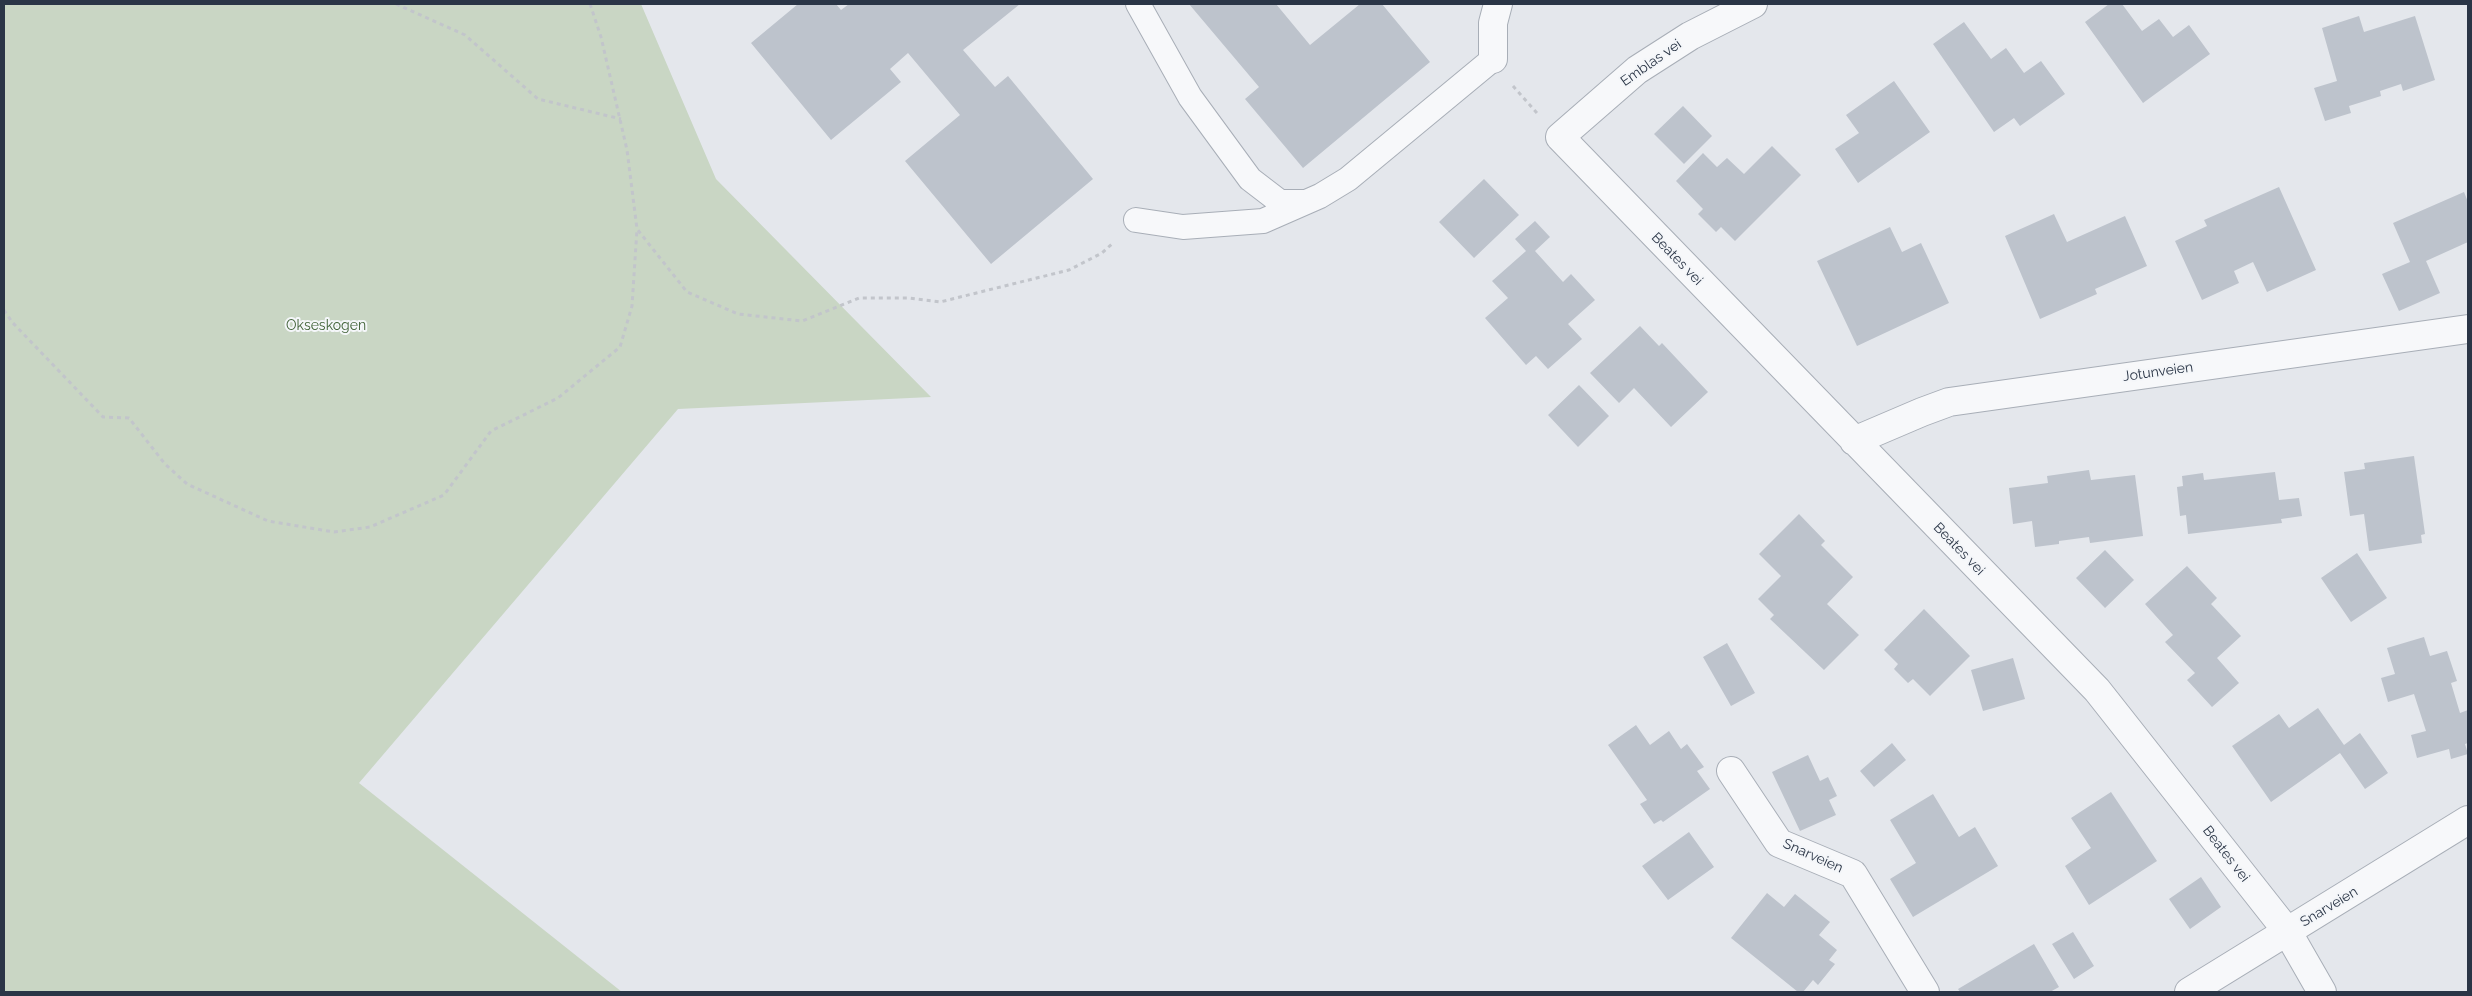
<!DOCTYPE html>
<html>
<head>
<meta charset="utf-8">
<style>
	body { margin:0 }
	#map { position:relative; width:2472px; height:996px; overflow:hidden; background:#e4e7ec; font-family:Raleway,sans-serif }
	canvas { display:block }
	.frame { position:absolute; inset:0; border:5px solid #2a3546; pointer-events:none }
</style>
</head>
<body>
<div id="map">
<canvas width="2472" height="996"></canvas>
<div class="frame"></div>
</div>
<script>
const g = document.querySelector('canvas').getContext('2d');
g.lineJoin = 'round';
function paint(path, color) { g.fillStyle = color; g.fill(path, 'evenodd'); }
function strokePath(path, color, width, dash) { g.strokeStyle = color; g.lineWidth = width; g.lineCap = dash ? 'butt' : 'round'; g.setLineDash(dash || []); g.stroke(path); }
function drawText(font, color, halo, rows, align = 'center') {
  g.font = font + ' Raleway,sans-serif'; g.lineWidth = 4; g.setLineDash([]); g.textBaseline = 'middle'; g.strokeStyle = halo; g.fillStyle = color; for (const [text, x, y, turn = 0] of rows) {
    g.save(); g.translate(x, y); g.rotate((+turn || 0) * Math.PI / 180); g.textAlign = isNaN(turn) ? turn : align; if (halo) g.strokeText(text, 0, 0); g.fillText(text, 0, 0); g.restore();
  }
}
const green = new Path2D(`
	M 4,4 L 641,4 L 716,179 L 931,397 L 678,409 L 359,783 L 622,992 L 4,992 Z`);
const building = new Path2D(`
	M 798,4 L 836,4 L 841,10 L 849,4 L 1020,4 L 963,50 L 995,87 L 1008,76 L 1093,179 L 991,264 L 905,161 L 960,115 L 908,53 L 890,69 L 901,82 L 831,140 L 751,43 Z
	M 1189,4 L 1276,4 L 1310,45 L 1360,4 L 1382,4 L 1430,62 L 1303,168 L 1245,99 L 1259,87 Z
	M 2109,4 L 2122,4 L 2142,31 L 2159,19 L 2173,37 L 2189,25 L 2210,54 L 2143,103 L 2085,22 Z
	M 2359,16 L 2364,32 L 2415,16 L 2435,80 L 2403,91 L 2401,84 L 2380,91 L 2381,96 L 2349,106 L 2351,113 L 2325,121 L 2314,88 L 2337,81 L 2322,28 Z
	M 1964,22 L 1991,59 L 2006,48 L 2024,73 L 2041,61 L 2065,94 L 2020,126 L 2014,118 L 1994,132 L 1933,44 Z
	M 1894,81 L 1930,132 L 1858,183 L 1835,149 L 1859,133 L 1846,115 Z
	M 1683,106 L 1712,136 L 1684,164 L 1654,134 Z
	M 1772,146 L 1801,175 L 1735,241 L 1721,227 L 1716,232 L 1698,214 L 1703,209 L 1676,181 L 1703,153 L 1717,167 L 1727,158 L 1744,174 Z
	M 1484,179 L 1519,215 L 1474,258 L 1439,222 Z
	M 2279,187 L 2316,270 L 2267,292 L 2253,262 L 2234,271 L 2239,283 L 2202,300 L 2175,241 L 2207,226 L 2204,220 Z
	M 2464,192 L 2468,202 L 2468,242 L 2426,261 L 2440,293 L 2399,311 L 2382,274 L 2410,262 L 2393,223 Z
	M 2054,214 L 2067,242 L 2125,216 L 2147,266 L 2095,289 L 2097,294 L 2040,319 L 2005,236 Z
	M 1535,221 L 1550,237 L 1535,251 L 1563,282 L 1571,274 L 1595,300 L 1568,324 L 1582,339 L 1548,369 L 1536,356 L 1526,365 L 1485,318 L 1508,298 L 1492,281 L 1526,251 L 1515,239 Z
	M 1890,227 L 1902,252 L 1921,243 L 1949,303 L 1857,346 L 1817,261 Z
	M 1640,326 L 1659,346 L 1662,343 L 1708,392 L 1671,427 L 1634,388 L 1619,403 L 1590,373 Z
	M 1579,385 L 1609,416 L 1578,447 L 1548,415 Z
	M 2414,456 L 2425,534 L 2421,535 L 2422,543 L 2369,551 L 2364,514 L 2350,516 L 2344,472 L 2365,469 L 2364,463 Z
	M 2089,470 L 2091,480 L 2135,475 L 2143,536 L 2090,543 L 2089,537 L 2059,541 L 2059,544 L 2035,547 L 2032,521 L 2013,524 L 2009,488 L 2048,483 L 2047,476 Z
	M 2275,472 L 2279,500 L 2299,498 L 2302,516 L 2281,519 L 2282,523 L 2188,534 L 2186,515 L 2180,516 L 2177,487 L 2183,486 L 2182,476 L 2203,473 L 2204,480 Z
	M 1799,514 L 1825,541 L 1821,545 L 1853,577 L 1827,604 L 1859,635 L 1824,670 L 1770,619 L 1774,615 L 1758,599 L 1781,576 L 1759,554 Z
	M 2105,550 L 2134,580 L 2105,608 L 2076,578 Z
	M 2357,553 L 2387,598 L 2351,622 L 2321,578 Z
	M 2187,566 L 2217,598 L 2211,604 L 2241,636 L 2217,658 L 2239,683 L 2212,707 L 2187,680 L 2195,673 L 2165,642 L 2173,635 L 2145,604 Z
	M 1924,609 L 1970,656 L 1930,696 L 1913,679 L 1908,683 L 1894,669 L 1898,664 L 1884,650 Z
	M 2424,637 L 2430,656 L 2447,651 L 2457,681 L 2451,683 L 2460,713 L 2468,710 L 2468,743 L 2465,744 L 2468,754 L 2451,759 L 2449,749 L 2417,758 L 2411,735 L 2426,731 L 2414,694 L 2388,702 L 2381,678 L 2395,674 L 2387,648 Z
	M 1727,643 L 1755,693 L 1731,706 L 1703,657 Z
	M 2013,658 L 2025,699 L 1983,711 L 1971,670 Z
	M 2318,708 L 2344,745 L 2360,733 L 2388,773 L 2365,789 L 2340,753 L 2271,802 L 2232,746 L 2279,714 L 2289,728 Z
	M 1636,725 L 1650,745 L 1669,731 L 1681,749 L 1687,744 L 1704,767 L 1697,771 L 1710,789 L 1663,822 L 1661,820 L 1654,824 L 1640,804 L 1647,800 L 1608,745 Z
	M 1892,743 L 1906,760 L 1874,787 L 1860,771 Z
	M 1808,755 L 1820,781 L 1828,777 L 1837,796 L 1829,800 L 1836,815 L 1800,831 L 1772,772 Z
	M 2111,792 L 2157,861 L 2089,905 L 2065,866 L 2091,848 L 2071,818 Z
	M 1933,794 L 1959,837 L 1975,827 L 1998,866 L 1913,917 L 1890,879 L 1916,863 L 1890,820 Z
	M 1689,832 L 1714,867 L 1668,900 L 1642,866 Z
	M 2201,877 L 2221,907 L 2190,929 L 2169,899 Z
	M 1767,893 L 1784,907 L 1795,894 L 1830,922 L 1819,935 L 1837,950 L 1829,960 L 1835,964 L 1818,985 L 1813,980 L 1803,992 L 1798,992 L 1731,938 Z
	M 2073,932 L 2094,966 L 2074,979 L 2052,944 Z
	M 2034,944 L 2059,987 L 2050,992 L 1960,992 L 1958,989 Z`);
const path = new Path2D(`
	M 396,4 L 465,35 L 538,99 L 621,119
	M 590,4 L 601,37 L 627,150 L 637,229 L 687,292 L 738,314 L 802,321 L 859,298 L 908,298 L 940,302 L 1069,270 L 1102,253 L 1114,242
	M 1513,86 L 1537,113
	M 4,310 L 12,322 L 103,417 L 129,418 L 165,464 L 187,484 L 268,521 L 334,532 L 370,527 L 444,495 L 491,431 L 558,398 L 620,347 L 632,306 L 637,229`);
const service = new Path2D(`
	M 1138,4 L 1190,97 L 1250,179 L 1280,202 L 1304,202
	M 1136,220 L 1183,227 L 1263,221 L 1320,196 L 1348,179 L 1493,59`);
const minor = new Path2D(`
	M 1753,4 L 1690,36 L 1637,70 L 1560,137 L 2097,690 L 2287,931 L 2322,992
	M 1493,59 L 1493,23 L 1498,4
	M 1854,441 L 1922,412 L 1949,402 L 2468,329
	M 1731,771 L 1779,843 L 1853,874 L 1925,992
	M 2189,992 L 2468,820`);
const streetNames = [
	["Emblas vei",1651,63,-35],
	["Beates vei",1677,259,46],
	["Jotunveien",2158,372,-8],
	["Beates vei",1959,549,46],
	["Beates vei",2226,854,52],
	["Snarveien",1813,856,24],
	["Snarveien",2329,907,-31]
];
const parkNames = [
	["Okseskogen",326,326]
];
paint(green, '#c9d6c4');
paint(building, '#bdc3cc');
strokePath(service, '#a8aeb7', 26);
strokePath(minor, '#a8aeb7', 30);
strokePath(path, '#c2c5cb', 3, [4, 4]);
strokePath(service, '#f7f8fa', 24);
strokePath(minor, '#f7f8fa', 28);
drawText('14px', '#2a3546', '#f4f6f9', streetNames);
drawText('14px', '#406237', '#f4f6f9', parkNames);
</script>
</body>
</html>
